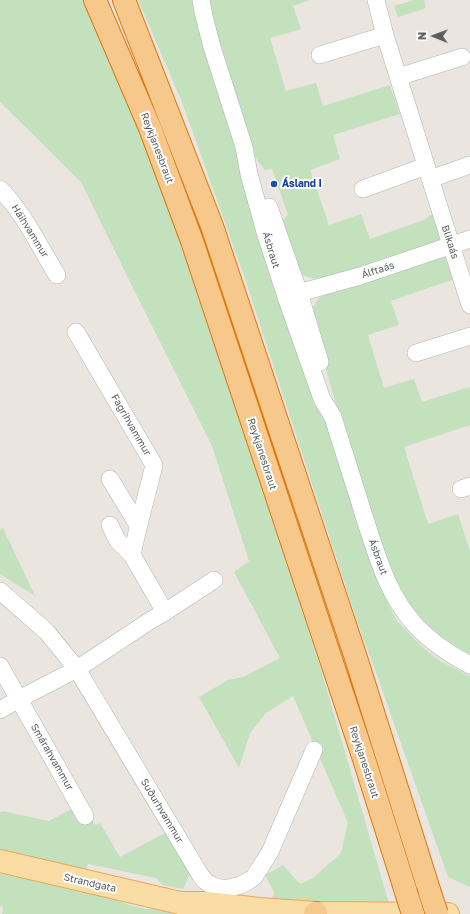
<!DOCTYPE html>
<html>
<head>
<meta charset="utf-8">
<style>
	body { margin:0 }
	#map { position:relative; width:470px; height:914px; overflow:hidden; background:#eae6df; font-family:"Golos Text",sans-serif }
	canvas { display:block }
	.north { position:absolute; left:414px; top:16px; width:40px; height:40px; -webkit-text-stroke:3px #fff; paint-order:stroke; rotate:271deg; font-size:11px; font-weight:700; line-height:16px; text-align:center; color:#585d60 }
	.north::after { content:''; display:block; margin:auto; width:14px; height:18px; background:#585d60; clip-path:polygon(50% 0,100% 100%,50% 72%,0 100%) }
</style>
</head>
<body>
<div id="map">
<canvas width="470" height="914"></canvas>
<div class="north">N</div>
</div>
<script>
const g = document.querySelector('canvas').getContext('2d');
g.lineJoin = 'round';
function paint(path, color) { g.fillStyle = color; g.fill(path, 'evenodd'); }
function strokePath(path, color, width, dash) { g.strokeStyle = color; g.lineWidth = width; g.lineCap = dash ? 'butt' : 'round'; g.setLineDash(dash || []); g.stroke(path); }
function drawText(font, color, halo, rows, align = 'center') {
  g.font = font + ' "Golos Text",sans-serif'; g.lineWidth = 4; g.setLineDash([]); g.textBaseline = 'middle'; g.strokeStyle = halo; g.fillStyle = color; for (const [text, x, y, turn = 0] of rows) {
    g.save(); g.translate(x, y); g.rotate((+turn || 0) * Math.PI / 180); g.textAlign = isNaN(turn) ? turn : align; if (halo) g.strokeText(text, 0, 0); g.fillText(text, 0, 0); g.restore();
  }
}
const green = new Path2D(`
	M 0,0 L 85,0 L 142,132 L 208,320 L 319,663 L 390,907 L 270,906 L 274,892 L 265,875 L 283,865 L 300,884 L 313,878 L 341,853 L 348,823 L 293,696 L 266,713 L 250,733 L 239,768 L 199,697 L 228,680 L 243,677 L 280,658 L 234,572 L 249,561 L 212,446 L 129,280 L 81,182 L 0,102 Z
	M 138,0 L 192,0 L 200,36 L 334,443 L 378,583 L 397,621 L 421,646 L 440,661 L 470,676 L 470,887 L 448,877 L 378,678 L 359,627 L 245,279 L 182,102 Z
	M 206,0 L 310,0 L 293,6 L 301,29 L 270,38 L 286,91 L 316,83 L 323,106 L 390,85 L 400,114 L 333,135 L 340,159 L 310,170 L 329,225 L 361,214 L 370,239 L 424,220 L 431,215 L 433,214 L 441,240 L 329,277 C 316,279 311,280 300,273 L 282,221 L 288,215 L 272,169 L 265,170 L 255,157 L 214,27 Z
	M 414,0 L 424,0 L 426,8 L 398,17 L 394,6 Z
	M 443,252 L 460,277 L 391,301 L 399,325 L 368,335 L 384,388 L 414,379 L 422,402 L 470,387 L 470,425 L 404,447 L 428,524 L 458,514 L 470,551 L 470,654 C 441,639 416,617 399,589 C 394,581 391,572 387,564 L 336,405 L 312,318 C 312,309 314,303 320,297 L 364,280 Z
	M 3,528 L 35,596 L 0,574 L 0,531 Z
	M 79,805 L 96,825 L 100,823 L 120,857 L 165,833 L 190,873 L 183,889 L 163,885 L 156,878 L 88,864 L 85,873 L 0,853 L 0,812 L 3,811 L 49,821 Z
	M 0,870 L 109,897 L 132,906 L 145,909 L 168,909 L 195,914 L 2,914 L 3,907 L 0,906 Z`);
const minor = new Path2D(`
	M 201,0 L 204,16 L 212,47 L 244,147 L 249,174 L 265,232 L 286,297 L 322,399 L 333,417 C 343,450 354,483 364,516 C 377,555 387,595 416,626 C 431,642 451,655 470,665
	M 376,0 L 385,35 L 470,305
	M 320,55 L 385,35
	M 398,77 L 462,57
	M 430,179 L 470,165
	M 0,189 C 24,213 39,246 57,275
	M 363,189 L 426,166
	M 269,207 L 299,293 L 320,362
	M 288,296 L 360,276 L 470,239
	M 416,353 L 470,336
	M 110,479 L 138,525
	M 461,489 L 470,486
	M 110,525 L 117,540 L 132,555
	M 0,591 L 46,631 L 77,669 L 201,876 L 205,881 L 208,883 L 213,886 L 223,889 L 229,888 L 241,885 L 250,880 L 254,877 L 270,852 L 314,750
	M 165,612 L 214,580
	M 0,666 L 85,816
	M 0,710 L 19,699 L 77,669 L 148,622 L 165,612 L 132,555 C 138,525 147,495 154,465 L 76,332`);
const major = new Path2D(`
	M 0,861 L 180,903 L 194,908
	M 180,903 L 207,903 L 259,909 L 316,913 L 448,914`);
const highway = new Path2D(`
	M 95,0 L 150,128 L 192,241 L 364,759 L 406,892
	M 124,0 L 212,226 L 356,658 L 430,893
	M 315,914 L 316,913`);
const highwayBridge = new Path2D(`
	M 406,892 L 413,914
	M 430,893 L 437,914`);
const markers = [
	[274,184,4,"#1a4fb4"]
];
const streetNames = [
	["Reykjanesbraut",157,148,69],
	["Háihvammur",30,231,58],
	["Blikaás",450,242,72],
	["Ásbraut",271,250,73],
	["Álftaás",378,270,-18],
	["Fagrihvammur",131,425,60],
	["Reykjanesbraut",262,454,72],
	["Ásbraut",378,557,70],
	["Smárahvammur",52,757,60],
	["Reykjanesbraut",364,762,72],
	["Suðurhvammur",162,811,59],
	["Strandgata",90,883,13]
];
const transitNames = [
	["Ásland I",282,184]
];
paint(green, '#c3e1bd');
strokePath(minor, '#b0b3b7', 18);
strokePath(major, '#e8a75b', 24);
strokePath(highway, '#dc770e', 24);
strokePath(minor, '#fff', 17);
strokePath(major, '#f9dda5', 22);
strokePath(highway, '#f6c88b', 22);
strokePath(highwayBridge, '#dc770e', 24, []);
strokePath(highwayBridge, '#f6c88b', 22);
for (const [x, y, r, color] of markers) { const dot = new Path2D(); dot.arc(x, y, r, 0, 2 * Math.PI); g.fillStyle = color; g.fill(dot); strokePath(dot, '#fff', 1.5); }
drawText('10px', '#585d60', '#fff', streetNames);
drawText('bold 10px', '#164399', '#fff', transitNames, 'left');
</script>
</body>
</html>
